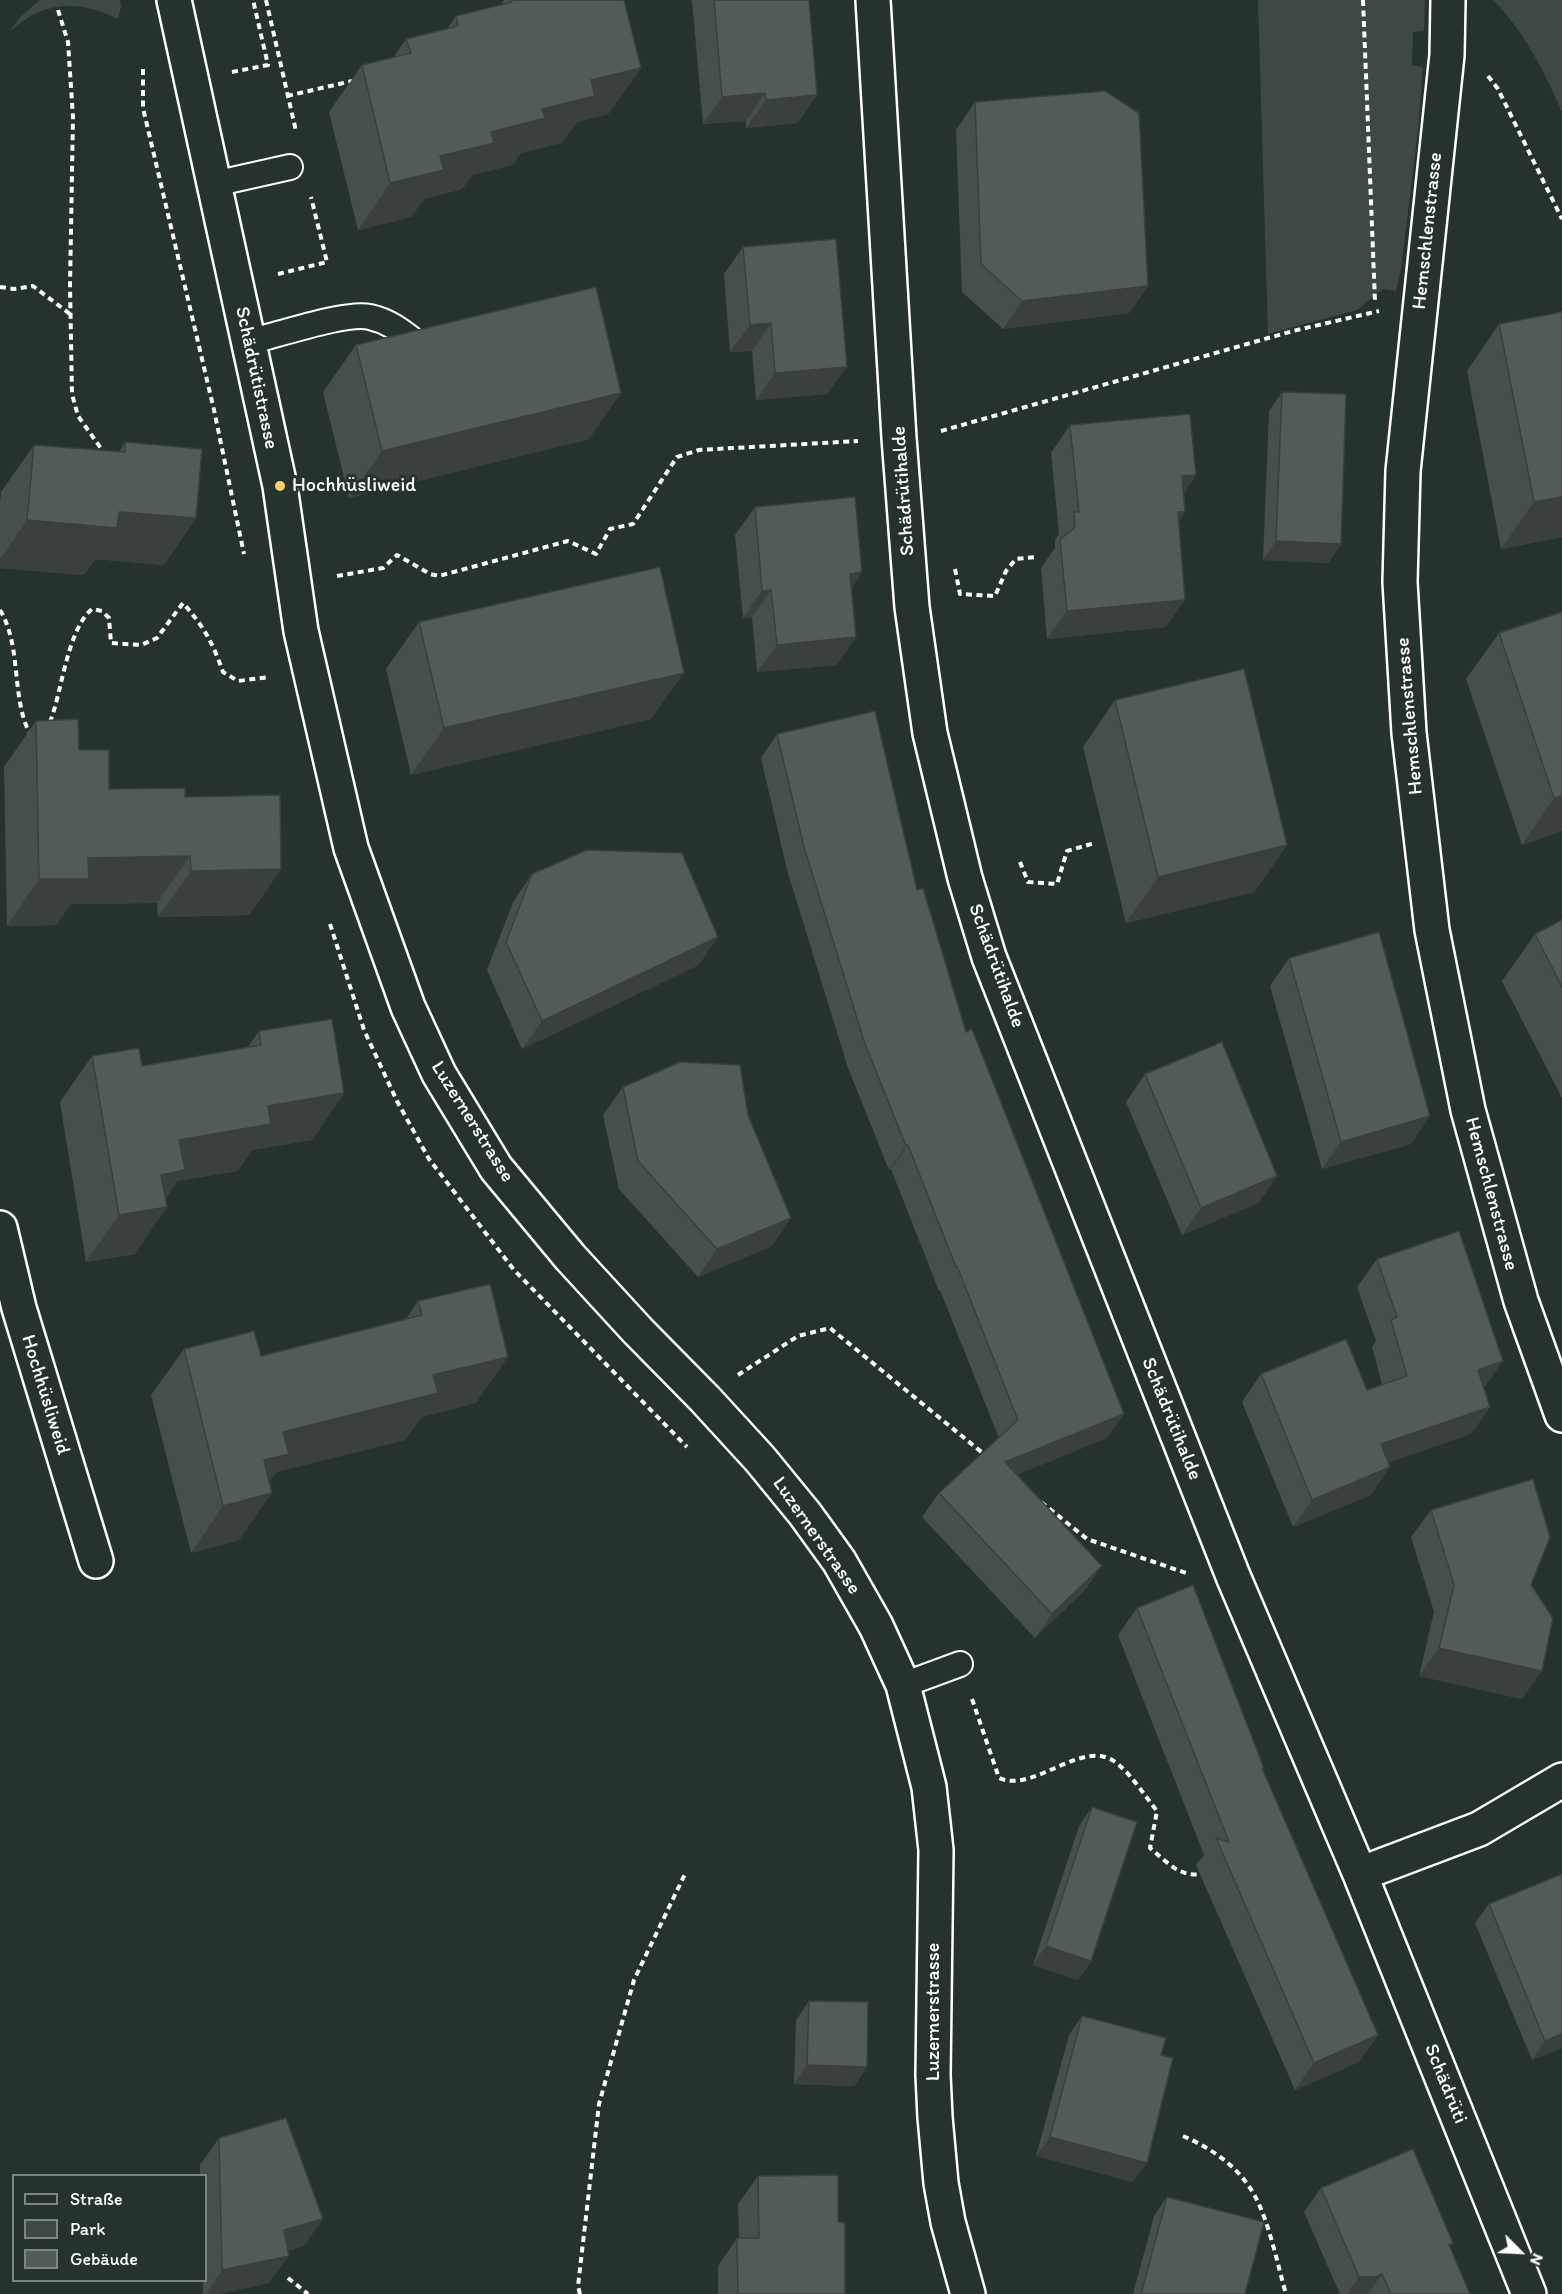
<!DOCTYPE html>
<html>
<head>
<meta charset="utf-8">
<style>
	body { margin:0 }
	#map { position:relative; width:1562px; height:2294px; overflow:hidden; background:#26332d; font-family:Itim,sans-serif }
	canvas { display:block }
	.legend { position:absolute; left:12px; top:2174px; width:195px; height:108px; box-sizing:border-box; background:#26332d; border:2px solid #7d8581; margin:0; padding:8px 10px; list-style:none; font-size:18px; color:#fff }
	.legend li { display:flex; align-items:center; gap:12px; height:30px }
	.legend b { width:30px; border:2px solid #7d8581 }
	.north { position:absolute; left:1490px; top:2222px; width:60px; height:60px; -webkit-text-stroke:4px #26332d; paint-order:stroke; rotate:114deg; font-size:16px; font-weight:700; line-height:24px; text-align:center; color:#fff }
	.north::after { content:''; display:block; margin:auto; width:21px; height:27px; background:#fff; clip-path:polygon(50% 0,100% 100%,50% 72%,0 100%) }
</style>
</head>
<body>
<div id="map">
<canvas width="1562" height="2294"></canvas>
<ul class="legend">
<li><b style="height:8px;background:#26332d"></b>Straße</li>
<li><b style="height:16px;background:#3e4944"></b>Park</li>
<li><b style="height:16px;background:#515c57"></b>Gebäude</li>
</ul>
<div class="north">N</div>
</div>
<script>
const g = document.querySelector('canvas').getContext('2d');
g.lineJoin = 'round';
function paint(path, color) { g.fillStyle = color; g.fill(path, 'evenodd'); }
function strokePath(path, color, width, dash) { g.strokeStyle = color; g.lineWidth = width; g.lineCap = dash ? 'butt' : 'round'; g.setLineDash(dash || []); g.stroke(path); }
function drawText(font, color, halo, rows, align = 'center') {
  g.font = font + ' Itim,sans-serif'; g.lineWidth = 6; g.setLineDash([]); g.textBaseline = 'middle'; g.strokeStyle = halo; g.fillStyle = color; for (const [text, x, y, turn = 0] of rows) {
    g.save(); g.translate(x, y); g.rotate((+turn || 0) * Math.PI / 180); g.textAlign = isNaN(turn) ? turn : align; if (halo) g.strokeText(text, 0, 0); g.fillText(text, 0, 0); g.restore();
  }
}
const green = new Path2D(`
	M 40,0 L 120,0 L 121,7 L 118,19 C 80,0 42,0 10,32 L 19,18 Z
	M 1258,0 L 1425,0 L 1424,31 L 1413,32 L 1412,65 L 1423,67 L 1418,130 L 1401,269 L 1396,291 L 1383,289 L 1357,310 L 1268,334 Z
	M 1493,0 L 1562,0 L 1562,112 C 1544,71 1525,32 1493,0 Z`);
const path = new Path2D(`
	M 266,0 L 296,131
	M 1363,0 L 1375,302
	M 58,10 L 68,42 L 73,117 L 70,286 L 72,394 L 78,416 L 105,454
	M 143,69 L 143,108 L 214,410 L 244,554
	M 232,72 L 268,65 L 253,0
	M 1488,76 L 1498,89 L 1562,219
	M 287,96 L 352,81
	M 278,274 L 327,262 L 311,197
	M 0,287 L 14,289 L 33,286 L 70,314
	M 941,431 L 1293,331 L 1379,311
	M 955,569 L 960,594 L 995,596 L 1006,571 L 1016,559 L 1037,557
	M 337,576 L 383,568 L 397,555 L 430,574 L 439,576 L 568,541 L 596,554 L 610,529 L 633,524 L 677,457 L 699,450 L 858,441
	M 0,610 C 22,647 11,695 29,732 L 33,733
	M 50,722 C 62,692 67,630 92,609 L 102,611 L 109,618 L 111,643 L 141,645 L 157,638 L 183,603 C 204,627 212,641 223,672 L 238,681 L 269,677
	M 1020,862 L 1028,882 L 1057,884 L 1067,851 L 1095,843
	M 330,924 L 364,1030 L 397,1101 L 429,1159 L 514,1270 L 687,1447
	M 738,1375 L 798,1336 L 830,1328 L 985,1455
	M 1041,1502 L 1087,1539 L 1186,1573
	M 972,1699 L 999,1778 C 1035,1794 1084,1735 1118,1764 C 1133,1777 1145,1796 1157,1811 L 1150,1848 C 1167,1862 1180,1878 1203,1874
	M 1183,2136 C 1208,2147 1232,2162 1248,2185 C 1267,2210 1277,2263 1286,2294
	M 288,2278 L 308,2294
	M 580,2294 L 578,2286 L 599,2104 L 634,1980 L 685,1874`);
const lane = new Path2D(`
	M 214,184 L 290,167
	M 248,342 C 275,336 347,311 370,317 C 388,321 400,330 414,341
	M 903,1685 L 960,1664`);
const street = new Path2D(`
	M 873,0 L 899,438 L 912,607 L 930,733 L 965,878 L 989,957 L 1233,1576 L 1360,1874 L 1529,2294
	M 1448,0 L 1447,55 L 1403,471 L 1400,582 L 1409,733 L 1432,930 L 1468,1110 L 1521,1301 L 1562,1415
	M 0,1228 L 19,1308 L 96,1561
	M 1360,1874 L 1479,1829 L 1562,1780`);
const secondary = new Path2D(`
	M 174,0 L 280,486 L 301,631 L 351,848 L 408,1007 L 439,1074 L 496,1168 L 570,1257 L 638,1331 L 705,1399 L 760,1459 L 805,1514 L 839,1561 L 876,1626 L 903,1685 L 929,1787 L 936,1850 L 933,2075 L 935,2117 L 941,2183 L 948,2222 L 968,2294`);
const wall = new Path2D(`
	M 504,0 L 624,0 L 641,68 L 608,114 L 577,122 L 562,143 L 521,153 L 512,165 L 472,175 L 462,189 L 424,199 L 411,217 L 358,230 L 329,112 L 362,65 L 393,58 L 406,39 L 447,29 L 456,16 L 500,5 Z
	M 692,0 L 809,0 L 798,123 L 746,128 L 746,121 L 703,124 Z
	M 975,102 L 1148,286 L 1129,313 L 1003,329 L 962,292 L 956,130 Z
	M 743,247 L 827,394 L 756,400 L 752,351 L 730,352 L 724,274 Z
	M 1499,324 L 1562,537 L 1501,549 L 1467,371 Z
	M 356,345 L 589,439 L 349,498 L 323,392 Z
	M 1282,392 L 1341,544 L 1328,563 L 1263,560 L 1269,411 Z
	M 1070,425 L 1196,475 L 1184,493 L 1185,512 L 1179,521 L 1166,627 L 1047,639 L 1041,568 L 1055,548 L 1055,540 L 1059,534 L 1051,453 Z
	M 125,442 L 196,518 L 164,565 L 95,559 L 84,575 L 0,568 L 0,503 L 1,492 L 34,445 L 119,452 Z
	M 755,507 L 862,572 L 852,587 L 837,665 L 757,672 L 752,617 L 743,618 L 735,535 Z
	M 1562,612 L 1562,831 L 1522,845 L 1466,679 L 1499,633 Z
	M 419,622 L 651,719 L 411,775 L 386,669 Z
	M 1115,700 L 1287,845 L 1254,892 L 1126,923 L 1083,747 Z
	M 36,721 L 79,750 L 109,789 L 185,797 L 281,869 L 249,915 L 158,917 L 157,903 L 71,904 L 56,925 L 7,926 L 4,767 Z
	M 777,734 L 917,890 L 966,1032 L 1124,1414 L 1107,1438 L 1016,1475 L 1085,1590 L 1035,1638 L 922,1517 L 939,1493 L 999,1438 L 940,1290 L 939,1291 L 891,1169 L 889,1170 L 848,1068 L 787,870 L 761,758 Z
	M 532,874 L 699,965 L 522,1049 L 487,970 L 513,902 Z
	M 1562,920 L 1562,1098 L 1502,981 L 1535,934 Z
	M 1289,958 L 1411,1144 L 1322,1169 L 1270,986 Z
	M 259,1031 L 344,1093 L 312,1140 L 252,1150 L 238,1171 L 177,1181 L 166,1198 L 135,1254 L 86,1262 L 60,1102 L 92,1056 L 142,1066 L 248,1047 Z
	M 1145,1074 L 1277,1176 L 1258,1203 L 1182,1235 L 1126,1102 Z
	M 623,1087 L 772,1246 L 698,1277 L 619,1189 L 603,1115 Z
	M 1377,1259 L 1484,1388 L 1490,1407 L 1471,1434 L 1388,1462 L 1371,1495 L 1293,1527 L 1242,1402 L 1261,1374 L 1367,1390 L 1382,1384 L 1372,1347 L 1376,1341 L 1357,1287 Z
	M 418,1301 L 476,1403 L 421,1417 L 405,1440 L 276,1472 L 269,1482 L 239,1540 L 191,1553 L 151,1395 L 184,1349 L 261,1356 L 406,1319 Z
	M 1431,1510 L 1531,1585 L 1522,1699 L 1419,1676 L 1434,1612 L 1411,1537 Z
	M 1137,1608 L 1264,1768 L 1262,1770 L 1378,2035 L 1359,2062 L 1295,2090 L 1196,1865 L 1204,1855 L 1118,1635 Z
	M 1092,1807 L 1091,1961 L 1078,1980 L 1033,1965 L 1079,1826 Z
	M 1562,1874 L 1562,2048 L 1532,2060 L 1475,1923 L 1489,1904 Z
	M 809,2001 L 867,2067 L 854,2086 L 794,2084 L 796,2020 Z
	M 1082,2016 L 1133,2182 L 1036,2156 L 1069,2035 Z
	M 219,2138 L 304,2246 L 288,2251 L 269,2283 L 219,2294 L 203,2294 L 203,2280 L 206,2280 L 206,2175 L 200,2175 L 200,2165 Z
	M 758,2176 L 838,2222 L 845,2294 L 718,2294 L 718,2266 L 737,2238 L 739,2238 L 738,2204 Z
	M 1321,2188 L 1450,2248 L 1470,2294 L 1340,2294 L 1304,2212 Z
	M 1167,2197 L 1245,2294 L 1133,2294 L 1154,2216 Z`);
const shadedWall = new Path2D(`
	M 641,68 L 608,114 L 577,122 L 562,143 L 521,153 L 512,165 L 472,175 L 462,189 L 424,199 L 411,217 L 358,230 L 390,183 L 440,156 L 542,109 L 591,80 Z
	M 765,93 L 746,121 L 703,124 L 722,97 Z
	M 817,95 L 798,123 L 746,128 L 766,100 Z
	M 1148,286 L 1129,313 L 1003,329 L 1022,301 Z
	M 771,323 L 752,351 L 730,352 L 750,325 Z
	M 847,367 L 827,394 L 756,400 L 775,373 Z
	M 621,393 L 589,439 L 349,498 L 382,451 Z
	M 1196,475 L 1177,502 L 1182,476 Z
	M 1562,497 L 1562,537 L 1501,549 L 1534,502 Z
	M 119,512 L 196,518 L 164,565 L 95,559 L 84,575 L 0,568 L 0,559 L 27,520 Z
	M 1178,512 L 1185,512 L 1166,539 Z
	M 1276,541 L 1341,544 L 1328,563 L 1263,560 Z
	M 862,572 L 842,600 L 850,574 Z
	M 771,590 L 752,617 L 743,618 L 762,591 Z
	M 1185,600 L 1166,627 L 1047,639 L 1067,611 Z
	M 856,637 L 837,665 L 757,672 L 777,645 Z
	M 684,673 L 651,719 L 411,775 L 444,728 Z
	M 1562,796 L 1562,831 L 1522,845 L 1554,798 Z
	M 1287,845 L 1254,892 L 1126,923 L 1158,877 Z
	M 190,856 L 157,903 L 71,904 L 56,925 L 7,926 L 39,879 L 88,858 Z
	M 281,869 L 249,915 L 158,917 L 191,871 Z
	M 718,937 L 699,965 L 522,1049 L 542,1021 Z
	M 344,1093 L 312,1140 L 252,1150 L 238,1171 L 177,1181 L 158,1209 L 167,1207 L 135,1254 L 86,1262 L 119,1215 L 179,1140 L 268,1106 Z
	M 1430,1116 L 1411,1144 L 1322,1169 L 1341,1142 Z
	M 908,1145 L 891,1169 L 889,1170 L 906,1146 Z
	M 1277,1176 L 1258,1203 L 1182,1235 L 1201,1208 Z
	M 791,1218 L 772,1246 L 698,1277 L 717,1249 Z
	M 508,1357 L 476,1403 L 421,1417 L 405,1440 L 276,1472 L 259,1497 L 272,1493 L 239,1540 L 191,1553 L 223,1506 L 283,1432 L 433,1375 Z
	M 1503,1361 L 1484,1388 L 1478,1370 Z
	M 1490,1407 L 1471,1434 L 1362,1472 L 1381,1444 Z
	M 1124,1414 L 1107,1438 L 988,1486 L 1005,1462 Z
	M 1390,1467 L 1371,1495 L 1293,1527 L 1312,1500 Z
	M 1102,1566 L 1085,1590 L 1035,1638 L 1052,1614 Z
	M 1439,1648 L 1542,1671 L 1522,1699 L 1419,1676 Z
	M 1046,1946 L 1091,1961 L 1078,1980 L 1033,1965 Z
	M 1562,2034 L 1562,2048 L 1532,2060 L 1545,2041 Z
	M 1378,2035 L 1359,2062 L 1295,2090 L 1314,2063 Z
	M 807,2065 L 867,2067 L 854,2086 L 794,2084 Z
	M 1050,2137 L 1147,2163 L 1133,2182 L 1036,2156 Z
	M 323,2219 L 304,2246 L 265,2258 L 284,2230 Z
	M 289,2256 L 269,2283 L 219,2294 L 206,2294 L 222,2270 Z
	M 1382,2274 L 1368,2294 L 1347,2294 L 1359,2277 Z`);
const building = new Path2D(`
	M 511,0 L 624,0 L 641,68 L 591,80 L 595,96 L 542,109 L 545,118 L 491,132 L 494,143 L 440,156 L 444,170 L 390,183 L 362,65 L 411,53 L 406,39 L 458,26 L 456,16 L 512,2 Z
	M 714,0 L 809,0 L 817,95 L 766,100 L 765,93 L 722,97 Z
	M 1105,91 L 1139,113 L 1148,286 L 1022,301 L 981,264 L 975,102 Z
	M 836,239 L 847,367 L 775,373 L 771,323 L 750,325 L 743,247 Z
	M 596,287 L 621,393 L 382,451 L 356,345 Z
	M 1562,312 L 1562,497 L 1534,502 L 1499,324 Z
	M 1282,392 L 1346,394 L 1341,544 L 1276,541 Z
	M 1190,414 L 1196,475 L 1182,476 L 1185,512 L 1178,512 L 1185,600 L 1067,611 L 1060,540 L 1075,527 L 1074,512 L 1079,512 L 1070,425 Z
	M 125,442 L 202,449 L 196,518 L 119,512 L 117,528 L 27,520 L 34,445 L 125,452 Z
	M 855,497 L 862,572 L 850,574 L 856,637 L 777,645 L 771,590 L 762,591 L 755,507 Z
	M 660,567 L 684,673 L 444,728 L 419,622 Z
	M 1562,612 L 1562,796 L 1554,798 L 1499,633 Z
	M 1244,669 L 1287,845 L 1158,877 L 1115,700 Z
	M 875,711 L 917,890 L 923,888 L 966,1032 L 972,1029 L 1124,1414 L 1005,1462 L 1102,1566 L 1052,1614 L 939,1493 L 1018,1420 L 957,1266 L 956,1267 L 908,1145 L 906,1146 L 865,1044 L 804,847 L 777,734 Z
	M 78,719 L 79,750 L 109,750 L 109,789 L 185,788 L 185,797 L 280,795 L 281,869 L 191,871 L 190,856 L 88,858 L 89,879 L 39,879 L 36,721 Z
	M 587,850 L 682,853 L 718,937 L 542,1021 L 506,942 L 532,874 Z
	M 1562,920 L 1562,987 L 1535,934 Z
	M 1379,932 L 1430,1116 L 1341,1142 L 1289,958 Z
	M 332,1019 L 344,1093 L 268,1106 L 271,1124 L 179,1140 L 185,1170 L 161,1175 L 167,1207 L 119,1215 L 92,1056 L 139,1048 L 142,1066 L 261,1045 L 259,1031 Z
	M 1222,1042 L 1277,1176 L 1201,1208 L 1145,1074 Z
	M 680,1062 L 740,1065 L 748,1115 L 791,1218 L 717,1249 L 638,1161 L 623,1087 Z
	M 1459,1231 L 1503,1361 L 1478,1370 L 1490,1407 L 1381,1444 L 1390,1467 L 1312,1500 L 1261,1374 L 1346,1339 L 1367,1390 L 1407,1376 L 1391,1320 L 1397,1317 L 1377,1259 Z
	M 490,1284 L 508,1357 L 433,1375 L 438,1393 L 283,1432 L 289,1454 L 264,1460 L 272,1493 L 223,1506 L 184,1349 L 254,1331 L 261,1356 L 422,1315 L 418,1301 Z
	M 1533,1479 L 1550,1537 L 1531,1585 L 1553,1618 L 1542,1671 L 1439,1648 L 1454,1585 L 1431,1510 Z
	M 1193,1585 L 1264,1768 L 1262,1768 L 1378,2035 L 1314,2063 L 1216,1838 L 1229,1842 L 1137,1608 Z
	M 1092,1807 L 1137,1822 L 1091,1961 L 1046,1946 Z
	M 1562,1874 L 1562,2034 L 1545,2041 L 1489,1904 Z
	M 809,2001 L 868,2002 L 867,2067 L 807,2065 Z
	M 1082,2016 L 1166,2038 L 1161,2055 L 1173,2058 L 1147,2163 L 1050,2137 Z
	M 286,2118 L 323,2219 L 284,2230 L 289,2256 L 222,2270 L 219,2138 Z
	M 1413,2149 L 1453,2243 L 1449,2245 L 1470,2294 L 1391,2294 L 1382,2274 L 1375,2277 L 1359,2277 L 1321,2188 Z
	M 838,2175 L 838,2222 L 845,2223 L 845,2294 L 738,2294 L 737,2238 L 759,2238 L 758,2176 Z
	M 1167,2197 L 1264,2222 L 1245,2294 L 1141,2294 Z`);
const markers = [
	[280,486,6,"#ffd166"]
];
const streetNames = [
	["Hemschlenstrasse",1428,231,-84],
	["Schädrütistrasse",256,378,78],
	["Schädrütihalde",904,491,-94],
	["Hemschlenstrasse",1410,716,-95],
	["Schädrütihalde",996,966,70],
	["Luzernerstrasse",472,1122,58],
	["Hemschlenstrasse",1491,1194,75],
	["Hochhüsliweid",45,1395,73],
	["Schädrütihalde",1171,1419,68],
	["Luzernerstrasse",816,1536,55],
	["Luzernerstrasse",934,2012,-90],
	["Schädrüti",1445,2084,68]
];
const poiNames = [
	["Hochhüsliweid",292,486]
];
paint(green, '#3e4944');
strokePath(lane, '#fff', 28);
strokePath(street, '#fff', 38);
strokePath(secondary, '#fff', 38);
strokePath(path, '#fff', 4, [6, 4.5]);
strokePath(lane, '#26332d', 24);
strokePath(street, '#26332d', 33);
strokePath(secondary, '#26332d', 33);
paint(wall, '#464f4b');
paint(shadedWall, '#39403d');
paint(building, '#515c57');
strokePath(building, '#39403d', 1.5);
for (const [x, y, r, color] of markers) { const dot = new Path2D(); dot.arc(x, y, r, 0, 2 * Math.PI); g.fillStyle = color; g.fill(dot); strokePath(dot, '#26332d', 2); }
drawText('20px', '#fff', '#26332d', streetNames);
drawText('20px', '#fff', '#26332d', poiNames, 'left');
</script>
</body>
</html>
